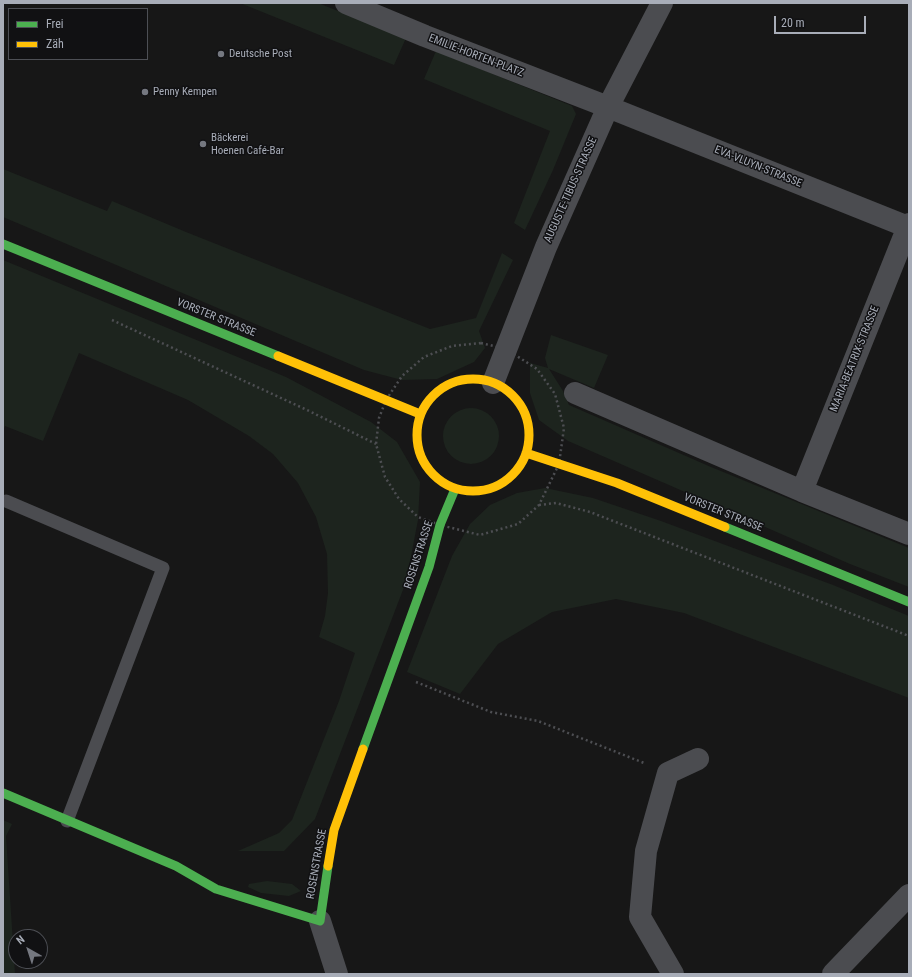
<!DOCTYPE html>
<html>
<head>
<meta charset="utf-8">
<style>
	body { margin:0 }
	#map { position:relative; width:912px; height:977px; overflow:hidden; background:#171717; font-family:"Roboto Condensed",sans-serif }
	canvas { display:block }
	.frame { position:absolute; inset:0; border:4px solid #a8adb8; pointer-events:none }
	.legend { position:absolute; left:8px; top:8px; width:140px; height:52px; box-sizing:border-box; background:#111113; border:1px solid #4d4f55; margin:0; padding:5px 7px; list-style:none; font-size:12px; color:#a8adb8 }
	.legend li { display:flex; align-items:center; gap:8px; height:20px }
	.legend b { width:20px; border:1px solid #4d4f55 }
	.north { position:absolute; left:8px; top:929px; width:40px; height:40px; box-sizing:border-box; background:#111113; border:1px solid #4d4f55; border-radius:50%; rotate:321deg; font-size:11px; font-weight:700; line-height:16px; text-align:center; color:#a8adb8 }
	.north::after { content:''; display:block; margin:auto; width:14px; height:18px; background:#757880; clip-path:polygon(50% 0,100% 100%,50% 72%,0 100%) }
	.scale { position:absolute; left:774px; top:16px; width:92px; height:18px; box-sizing:border-box; border:2px solid #a8adb8; border-top:0; padding-left:5px; font-size:12px; line-height:14px; white-space:nowrap; color:#a8adb8; -webkit-text-stroke:3px #111113; paint-order:stroke }
</style>
</head>
<body>
<div id="map">
<canvas width="912" height="977"></canvas>
<div class="frame"></div>
<ul class="legend">
<li><b style="height:5px;background:#4caf50"></b>Frei</li>
<li><b style="height:5px;background:#ffc107"></b>Zäh</li>
</ul>
<div class="north">N</div>
<div class="scale">20 m</div>
</div>
<script>
const g = document.querySelector('canvas').getContext('2d');
g.lineJoin = 'round';
function paint(path, color) { g.fillStyle = color; g.fill(path, 'evenodd'); }
function strokePath(path, color, width, dash) { g.strokeStyle = color; g.lineWidth = width; g.lineCap = dash ? 'butt' : 'round'; g.setLineDash(dash || []); g.stroke(path); }
function drawText(font, color, halo, rows, align = 'center') {
  g.font = font + ' "Roboto Condensed",sans-serif'; g.lineWidth = 3; g.setLineDash([]); g.textBaseline = 'middle'; g.strokeStyle = halo; g.fillStyle = color; for (const [text, x, y, turn = 0] of rows) {
    g.save(); g.translate(x, y); g.rotate((+turn || 0) * Math.PI / 180); g.textAlign = isNaN(turn) ? turn : align; if (halo) g.strokeText(text, 0, 0); g.fillText(text, 0, 0); g.restore();
  }
}
const green = new Path2D(`
	M 240,3 L 318,3 L 406,38 L 394,65 Z
	M 436,51 L 572,106 L 576,114 L 553,170 L 525,230 L 514,223 L 550,131 L 424,79 Z
	M 3,169 L 107,211 L 112,201 L 186,232 L 430,329 L 476,318 L 502,253 L 513,260 L 479,331 L 485,348 L 474,362 L 437,379 L 402,380 L 364,370 L 3,217 Z
	M 3,260 L 286,377 L 371,422 L 397,442 L 420,482 L 418,520 L 406,582 L 315,819 L 284,851 L 238,851 L 279,833 L 292,820 L 339,701 L 355,653 L 319,637 L 325,616 L 328,593 L 327,554 L 316,517 L 298,483 L 273,454 L 249,436 L 188,400 L 79,353 L 43,441 L 5,426 L 3,431 Z
	M 551,335 L 608,355 L 594,388 L 549,369 L 563,391 L 569,405 L 711,467 L 909,548 L 909,587 L 850,564 L 568,441 L 539,420 L 530,393 L 530,363 L 548,368 L 545,358 Z
	M443 436a28 28 0 1 1 56 0a28 28 0 1 1-56 0Z
	M 545,488 L 593,498 L 661,521 L 833,585 L 909,616 L 909,698 L 684,613 L 616,599 L 552,612 L 498,644 L 460,694 L 407,672 L 452,556 L 470,524 L 490,505 L 517,493 Z
	M 3,820 L 12,824 L 6,836 L 15,974 L 3,974 Z
	M 267,881 L 292,884 L 301,891 L 289,896 L 261,893 L 248,887 L 249,884 Z`);
const path = new Path2D(`
	M 112,320 L 307,410 L 376,444
	M 481,343 L 506,349 L 537,369 L 555,394 L 564,428 L 559,464 L 539,505 L 518,524 L 480,535 L 440,525 L 418,517 L 399,499 L 385,477 L 376,444 L 379,418 L 386,400 L 402,376 L 424,357 L 452,346 Z
	M 539,505 L 556,503 L 590,512 L 909,636
	M 416,682 L 491,712 L 538,721 L 644,763`);
const lane = new Path2D(`
	M 6,501 L 163,568 L 67,821`);
const street = new Path2D(`
	M 346,3 L 425,36 L 608,107 L 908,227 L 909,230
	M 493,383 L 546,247 L 608,107 L 662,3
	M 575,393 L 802,491 L 909,534
	M 802,491 L 909,224
	M 320,921 L 337,974
	M 673,974 L 640,917 L 646,851 L 668,773 L 698,759
	M 833,974 L 909,895`);
const fast = new Path2D(`
	M 3,244 L 278,356
	M 725,527 L 909,602
	M 363,749 L 429,567 L 440,525 L 455,489
	M 3,793 L 176,866 L 216,889 L 320,921 L 328,866`);
const slow = new Path2D(`
	M 278,356 L 420,414
	M417 435a56 56 0 1 1 112 0a56 56 0 1 1-112 0Z
	M 526,453 L 617,483 L 725,527
	M 328,866 L 334,830 L 363,749`);
const markers = [
	[221,54,4,"#757880"],
	[145,92,4,"#757880"],
	[203,144,4,"#757880"]
];
const poiNames = [
	["Deutsche Post",229,54],
	["Penny Kempen",153,92],
	["Bäckerei",211,138],
	["Hoenen Café-Bar",211,151]
];
const streetNames = [
	["EMILIE-HORTEN-PLATZ",476,56,21],
	["EVA-VLUYN-STRASSE",758,167,22],
	["AUGUSTE-TIBUS-STRASSE",571,190,-66],
	["VORSTER STRASSE",216,318,22],
	["MARIA-BEATRIX-STRASSE",855,359,-68],
	["VORSTER STRASSE",723,513,22],
	["ROSENSTRASSE",419,555,-72],
	["ROSENSTRASSE",317,864,-80]
];
paint(green, '#1d241e');
strokePath(path, '#4d4e52', 2.5, [2, 3]);
strokePath(lane, '#4b4c50', 13);
strokePath(street, '#4b4c50', 22);
strokePath(fast, '#4caf50', 9);
strokePath(slow, '#ffc107', 9);
for (const [x, y, r, color] of markers) { const dot = new Path2D(); dot.arc(x, y, r, 0, 2 * Math.PI); g.fillStyle = color; g.fill(dot); strokePath(dot, '#111113', 1.5); }
drawText('11px', '#a8adb8', '#111113', poiNames, 'left');
drawText('11px', '#a8adb8', '#111113', streetNames);
</script>
</body>
</html>
